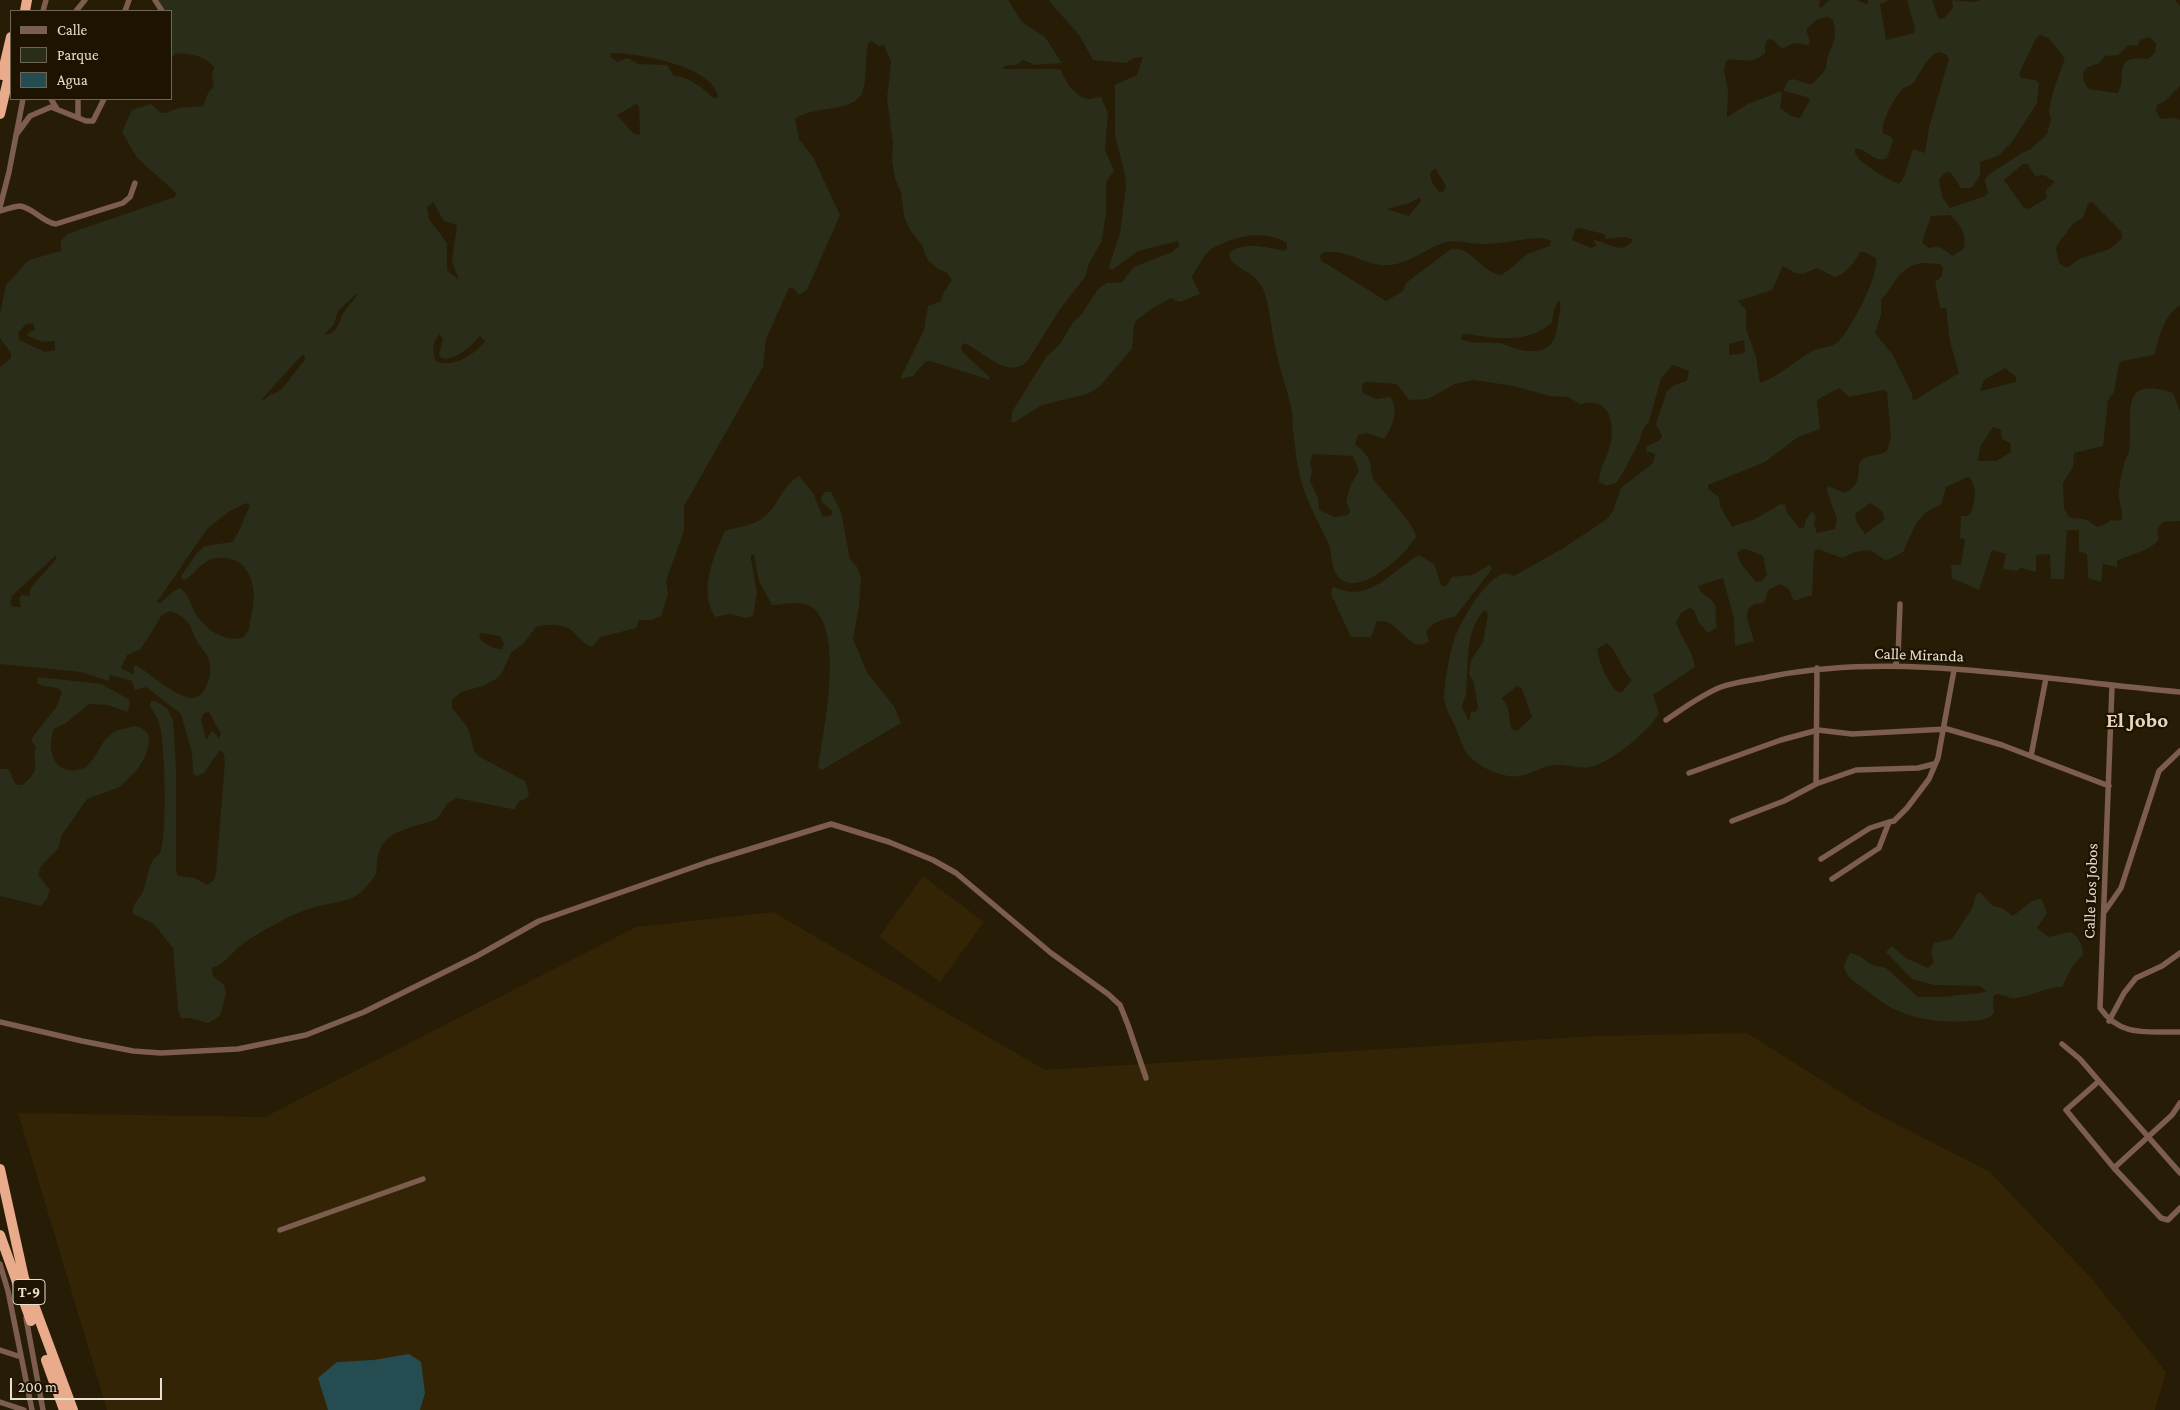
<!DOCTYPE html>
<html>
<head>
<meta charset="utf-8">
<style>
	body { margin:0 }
	#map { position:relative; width:2180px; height:1410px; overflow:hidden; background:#271c06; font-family:"Crimson Pro",serif }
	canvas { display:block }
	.legend { position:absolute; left:10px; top:10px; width:162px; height:90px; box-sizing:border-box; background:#1d1300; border:1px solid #6e6554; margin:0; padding:6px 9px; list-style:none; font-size:15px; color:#e8e1d3 }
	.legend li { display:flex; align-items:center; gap:10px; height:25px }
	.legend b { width:25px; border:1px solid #6e6554 }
	.scale { position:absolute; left:10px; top:1378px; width:152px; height:22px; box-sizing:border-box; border:2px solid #e8e1d3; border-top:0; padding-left:6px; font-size:15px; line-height:18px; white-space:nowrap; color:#e8e1d3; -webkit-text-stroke:4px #1d1300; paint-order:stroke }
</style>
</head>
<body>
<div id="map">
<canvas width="2180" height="1410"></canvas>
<ul class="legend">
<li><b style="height:6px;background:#7c5d4e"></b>Calle</li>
<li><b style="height:14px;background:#292d19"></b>Parque</li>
<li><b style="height:14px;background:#254c51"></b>Agua</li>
</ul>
<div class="scale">200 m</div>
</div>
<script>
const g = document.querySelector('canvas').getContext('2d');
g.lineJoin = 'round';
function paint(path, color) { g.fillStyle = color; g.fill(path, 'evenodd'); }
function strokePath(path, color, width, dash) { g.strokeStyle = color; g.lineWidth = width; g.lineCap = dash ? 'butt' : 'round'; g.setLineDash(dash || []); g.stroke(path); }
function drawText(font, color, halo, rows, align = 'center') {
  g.font = font + ' "Crimson Pro",serif'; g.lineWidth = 4.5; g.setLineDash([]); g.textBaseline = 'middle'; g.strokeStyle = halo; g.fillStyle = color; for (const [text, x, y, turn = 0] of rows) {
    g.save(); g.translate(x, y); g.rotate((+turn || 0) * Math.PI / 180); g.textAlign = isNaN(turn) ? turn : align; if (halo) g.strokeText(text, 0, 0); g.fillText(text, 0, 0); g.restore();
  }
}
const built = new Path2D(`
	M 923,876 L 984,922 L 940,982 L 879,937 Z
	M 773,912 L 1045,1070 L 1595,1036 L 1747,1033 L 1869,1110 L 1990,1172 L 2092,1279 L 2166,1372 L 2155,1410 L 107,1410 L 18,1113 L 265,1117 L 636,927 Z`);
const green = new Path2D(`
	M 158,0 L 1008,0 L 1022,22 L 1045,37 L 1062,63 L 1035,65 L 1023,60 L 1016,65 L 1005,66 L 1002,69 L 1057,69 L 1061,70 C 1066,82 1074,97 1089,99 C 1093,99 1096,97 1101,97 L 1108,113 L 1105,150 L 1114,171 L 1106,182 L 1106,213 L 1102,240 L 1089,264 L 1085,277 L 1060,309 L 1027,362 C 1007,380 982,350 964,343 L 961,347 L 962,351 L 989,377 L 990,380 L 930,361 L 926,361 L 913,376 L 900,379 L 924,330 L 928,306 L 941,301 L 944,292 L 952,280 L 947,273 L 938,269 L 927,259 L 922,245 L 910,230 L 904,216 L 901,192 L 895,179 L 892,160 L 893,144 L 887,98 L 891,62 L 884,45 L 879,46 L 871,41 L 868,44 C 864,59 868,79 862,93 C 853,113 815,105 795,119 L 799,139 L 813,157 L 840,215 L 807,290 L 799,295 L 793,288 L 789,288 L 766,339 L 763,367 L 684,506 L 684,531 L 666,581 L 668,594 L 661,616 L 652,620 L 639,620 L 636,628 L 601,637 L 592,647 C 583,644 578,636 571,630 C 563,623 545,624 536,627 L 524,643 L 511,653 L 502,673 L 496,679 L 483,686 L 461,692 L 452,700 L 452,708 L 468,728 L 474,751 L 478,756 L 525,781 L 529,794 L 527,798 L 518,802 L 515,809 L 512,809 L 457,798 L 448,803 L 437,819 C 420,826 395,828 383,844 C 376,853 378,863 376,873 C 374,880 364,889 359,894 C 347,903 326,903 312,908 C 291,914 255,934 239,947 C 228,957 226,962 212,968 L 213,976 L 224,985 L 226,994 L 220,1016 L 208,1023 L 190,1018 L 181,1018 L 178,1009 L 173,948 L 154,924 L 133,914 C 131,903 139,901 143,891 C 147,882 147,871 152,862 C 154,857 160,855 161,850 C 167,832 165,746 160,726 C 158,719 154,712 150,706 L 151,701 L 155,701 L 167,708 L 173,720 L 176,768 L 176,872 L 178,876 L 195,878 L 207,885 L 214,880 L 216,874 L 225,761 L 223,752 L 219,751 L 204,773 L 196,776 L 193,773 L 192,753 L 181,714 L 146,687 L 135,690 L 132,681 L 110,675 L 108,681 L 81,672 L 0,664 L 0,367 L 11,358 L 11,353 L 0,338 L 0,314 L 6,285 L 29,260 L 61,251 L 61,241 L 67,234 L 175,197 L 176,193 L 173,190 L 137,158 L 122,132 L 132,110 L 151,104 L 161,113 L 165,113 L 179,108 L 203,106 L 208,93 L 214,86 L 212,76 L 214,67 C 207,57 188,52 176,54 L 171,58 L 171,11 L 164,11 ZM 612,53 C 638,53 714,66 718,97 L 713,98 C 705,89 687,76 674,76 L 667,65 L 638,64 L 628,58 L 617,62 L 610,56 ZM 636,104 L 639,106 L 640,134 L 638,135 L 633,133 L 617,115 ZM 433,202 L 444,221 L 457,225 L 452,262 L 459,280 L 447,270 L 447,243 L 429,219 L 427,207 ZM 357,293 C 356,300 350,303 346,309 C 339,318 339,335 324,335 L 334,324 L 338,311 ZM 33,323 L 35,330 L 29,332 L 27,336 L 43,342 L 55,341 L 55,350 L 45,352 L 19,340 L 18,333 L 26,324 ZM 440,334 L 443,340 L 439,354 L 441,358 C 454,362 473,345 480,336 L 485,341 C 475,354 453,369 436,361 C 432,352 432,341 440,334 ZM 302,355 L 304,355 L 305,360 L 281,390 L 268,396 L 263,401 L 262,399 ZM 246,503 L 250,506 C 245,515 238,537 232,542 L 205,546 L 197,553 L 181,576 L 183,580 L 187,579 C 193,573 204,561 212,559 C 234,554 250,566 253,588 C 256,602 250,616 249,630 L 244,637 C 224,644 204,628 194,611 C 190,603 189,594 180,588 L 174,591 L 160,603 L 157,602 L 207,529 L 228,512 ZM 56,555 L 56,559 L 30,589 L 30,596 L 22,595 L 19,598 L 21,607 L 13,607 L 10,603 L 12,596 ZM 170,611 C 175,612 186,619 189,624 C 192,628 193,634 195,638 C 200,648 209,654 210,665 C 212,678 204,703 187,697 C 172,693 151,675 138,666 L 134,666 L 134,675 L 121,668 L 127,655 L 141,649 L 162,615 ZM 481,633 L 500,636 L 504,644 L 502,649 C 496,650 481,643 479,637 ZM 209,712 L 221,734 L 219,738 L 212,731 L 206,740 L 201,719 L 204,713 Z
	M 1048,0 L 1820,0 L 1819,7 L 1821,8 L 1829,0 L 1856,0 L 1867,4 L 1868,0 L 1890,0 L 1880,4 L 1886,40 L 1914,33 L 1915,29 L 1907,0 L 1932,0 L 1939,19 L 1944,18 L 1953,8 L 1952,0 L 1975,2 L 1980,0 L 2175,0 L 2180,6 L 2180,86 L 2165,101 L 2157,105 L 2156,110 L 2160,119 L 2174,118 L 2180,120 L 2180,305 C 2163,317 2160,336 2154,355 L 2122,361 L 2119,364 L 2114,392 L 2108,400 L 2103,446 L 2074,453 L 2073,467 L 2063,483 L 2064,509 L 2069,517 C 2074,519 2077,518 2082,519 C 2097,521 2092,534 2111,520 L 2121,521 C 2124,513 2120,506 2119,498 C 2118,491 2122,471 2124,464 C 2125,458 2129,455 2129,450 C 2134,417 2116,374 2173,393 L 2180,411 L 2180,521 L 2163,522 L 2157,530 L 2159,539 C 2149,552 2130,554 2117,561 L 2117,567 L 2103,564 L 2101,582 L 2088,578 L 2087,554 L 2079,551 L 2079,530 L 2067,530 L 2064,579 L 2051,579 L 2050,554 L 2036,555 L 2036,572 L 2021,568 L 2017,571 L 2003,569 L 2006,554 L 1992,550 L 1979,590 L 1952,578 L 1951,565 L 1961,565 L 1965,539 L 1960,538 L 1961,516 L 1968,516 C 1976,508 1978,483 1968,477 L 1946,487 L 1941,505 C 1916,512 1914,531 1903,552 L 1890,559 L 1885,560 L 1870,550 L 1855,552 L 1842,558 L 1818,549 L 1814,552 L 1812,595 L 1794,601 L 1789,589 L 1781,584 L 1769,589 L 1764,603 L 1755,604 L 1748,609 L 1747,618 L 1754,641 L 1735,646 L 1734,619 L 1723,578 L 1698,586 L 1701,592 C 1724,608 1712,606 1717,627 L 1708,633 L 1699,623 L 1694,610 L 1690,608 L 1681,613 L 1676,622 C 1681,638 1693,651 1695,667 L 1653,695 L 1659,713 C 1650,731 1611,762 1591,767 C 1582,769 1571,766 1562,765 C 1542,763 1527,780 1508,776 C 1495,774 1472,763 1466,752 C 1462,746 1460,738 1457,731 C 1453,719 1444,709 1444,696 C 1445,678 1449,657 1454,640 C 1460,622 1484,580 1503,574 C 1507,573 1510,574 1514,576 L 1565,547 L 1607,519 L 1613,511 L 1621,488 L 1653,463 L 1655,454 L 1646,451 L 1647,446 L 1660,440 L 1662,436 L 1656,424 L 1667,391 L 1674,385 L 1687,381 L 1689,371 L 1673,365 L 1661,378 L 1649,422 L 1643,429 L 1639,442 L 1624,471 L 1616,483 L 1607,486 L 1599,482 C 1599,467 1608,457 1611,442 C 1615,419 1607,396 1580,404 L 1568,397 L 1549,396 L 1514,386 L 1473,380 L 1455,384 L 1428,399 L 1409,400 L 1397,384 L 1366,382 L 1362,384 L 1363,393 L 1376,399 L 1390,397 C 1400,409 1392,429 1384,439 L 1366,433 L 1358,435 L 1355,444 C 1361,449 1367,454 1370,462 C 1372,469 1370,475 1375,481 C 1383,492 1416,525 1416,537 C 1405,555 1356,602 1337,575 C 1330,566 1333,553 1328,542 C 1317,519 1304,498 1299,472 C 1296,459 1295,445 1293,431 C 1292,425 1293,419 1292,412 C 1288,390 1279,369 1275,346 C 1271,329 1270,311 1265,294 C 1258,269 1231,271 1229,254 C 1240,241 1269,247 1283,251 L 1287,249 L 1287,243 C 1262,229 1236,236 1213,248 C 1205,252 1196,270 1192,277 L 1200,294 L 1179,302 L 1171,298 L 1151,309 L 1136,321 L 1134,325 L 1132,349 L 1099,387 L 1087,394 L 1042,405 L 1015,422 L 1011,422 L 1012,412 L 1046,357 L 1060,344 L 1074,321 L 1081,315 L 1098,289 L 1107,283 L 1122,282 L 1134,267 L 1172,252 L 1179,246 L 1178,241 L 1138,251 L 1112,270 L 1109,267 L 1120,233 L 1126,186 L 1125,175 L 1115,135 L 1115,85 L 1137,75 L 1143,57 L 1134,58 L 1126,63 L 1093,60 L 1080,36 ZM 1828,17 L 1832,19 C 1838,34 1834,42 1828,56 C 1826,60 1827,63 1826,67 C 1825,72 1817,79 1814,82 C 1806,90 1788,66 1784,91 L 1807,97 L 1810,100 L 1800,118 L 1791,116 L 1780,108 L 1782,95 L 1781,91 L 1748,104 L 1727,117 L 1728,90 L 1724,70 L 1726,61 C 1739,56 1750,67 1765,53 L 1765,44 L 1767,40 L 1772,39 L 1782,49 L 1794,43 L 1808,45 L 1810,41 L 1807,33 L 1807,28 L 1818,19 ZM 2040,35 L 2048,38 L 2065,58 L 2053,92 L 2049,110 L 2051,120 L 2047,134 L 2031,149 L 2022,153 L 1988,175 L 1985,180 L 1988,193 L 1985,196 L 1950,208 L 1942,197 L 1939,179 L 1946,172 L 1951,173 L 1961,188 L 1971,188 L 1980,176 L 1980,162 L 1998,156 L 2012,142 L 2037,103 L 2039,83 L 2035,80 L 2021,78 L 2019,74 L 2036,38 ZM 2150,37 L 2156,43 L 2155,53 L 2148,59 C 2109,53 2129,81 2117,93 L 2089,89 C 2083,83 2081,76 2086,68 L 2099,63 L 2105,56 L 2118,55 L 2128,45 L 2137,46 L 2140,40 ZM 1939,52 L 1947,55 L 1949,59 L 1929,127 L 1925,153 L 1913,149 L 1904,177 L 1899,184 L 1879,174 L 1860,160 L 1855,153 L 1855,149 C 1868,147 1873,165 1887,158 L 1893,141 L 1891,137 L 1883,133 C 1880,123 1896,94 1904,88 C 1908,86 1911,86 1914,82 C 1921,72 1927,56 1939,52 ZM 2023,164 L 2028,164 L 2035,176 L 2044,175 L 2055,182 L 2046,190 L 2047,198 L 2028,209 L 2024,208 L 2004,180 ZM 1435,168 L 1446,186 L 1443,192 L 1438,191 L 1432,182 L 1430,173 ZM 1420,197 L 1421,201 L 1409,216 L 1387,209 L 1410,203 ZM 2092,202 L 2121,231 L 2122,238 L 2110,249 L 2079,259 L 2067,268 L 2059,263 L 2056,249 L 2058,244 L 2072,225 L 2083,217 L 2088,204 ZM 1950,215 C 1960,224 1967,234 1964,248 L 1953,256 C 1943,250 1942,245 1929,248 L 1922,242 L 1931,216 ZM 1579,228 L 1604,234 L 1606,239 L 1626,237 L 1633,240 C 1621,257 1607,241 1593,240 L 1597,246 L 1591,248 L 1572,240 L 1575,229 ZM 1542,238 L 1551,241 L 1550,246 L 1527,254 L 1509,270 L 1501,275 C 1480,272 1473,246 1451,249 L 1406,283 L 1403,291 L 1386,301 L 1330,266 L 1321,261 L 1320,256 L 1323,253 C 1342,247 1363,264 1382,265 C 1408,267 1424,248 1447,242 C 1460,239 1472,245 1485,244 C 1504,244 1523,238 1542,238 ZM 1860,252 L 1864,252 L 1876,258 C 1880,273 1849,336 1835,344 C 1829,348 1820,347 1813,351 C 1795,360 1779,377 1760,383 L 1756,357 L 1746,329 L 1746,310 L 1738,301 L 1772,290 L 1783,266 L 1795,273 L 1803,274 L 1817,268 L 1835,277 C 1846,274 1855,262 1860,252 ZM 1922,263 L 1939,264 L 1943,267 L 1942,276 L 1935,282 L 1940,308 L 1946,308 L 1950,342 L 1959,373 L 1913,401 L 1912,394 L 1893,355 L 1875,333 L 1881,315 L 1881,300 C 1896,284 1897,268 1922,263 ZM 1558,301 L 1560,301 C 1561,307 1560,310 1559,316 C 1556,336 1555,353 1529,351 C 1518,351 1509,345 1499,343 C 1486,341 1472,345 1461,339 L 1462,335 L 1467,334 C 1495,339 1530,344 1552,322 L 1554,310 ZM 1744,340 L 1745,353 L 1729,355 L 1729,344 ZM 2005,368 L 2016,377 L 2016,382 L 1980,391 L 1984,380 ZM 1839,388 L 1849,397 L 1883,390 L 1887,392 L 1891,437 L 1887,451 C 1880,456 1870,454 1863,459 C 1853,466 1867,481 1845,493 L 1828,486 L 1827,491 L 1837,519 L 1835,529 L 1817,533 L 1814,525 L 1816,516 L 1812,511 L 1806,519 L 1804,528 L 1799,528 L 1788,514 L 1785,505 L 1781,504 L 1755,519 L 1732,527 L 1720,506 L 1719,497 L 1708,489 L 1708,485 L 1765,462 L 1798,437 L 1820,429 L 1817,400 ZM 1993,427 L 2001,430 L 2002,439 L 2010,443 L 2011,452 L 1996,461 L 1978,461 L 1980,447 ZM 1313,454 L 1353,456 L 1359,471 L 1351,484 L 1346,502 L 1350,511 L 1348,515 L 1335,517 L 1319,510 L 1318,498 L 1310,481 L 1312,471 L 1310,462 ZM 1870,503 L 1881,510 L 1885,519 L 1865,534 L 1857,523 L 1855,514 ZM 1741,549 L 1746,549 L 1763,556 L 1767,575 L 1761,581 L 1756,582 L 1741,564 L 1737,553 ZM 1485,610 L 1488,614 L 1483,642 L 1471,660 L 1469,674 L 1474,683 L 1478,708 L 1475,713 L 1471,711 L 1470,719 L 1468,720 L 1462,707 C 1462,702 1466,698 1466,692 C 1469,666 1464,630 1485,610 ZM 1607,643 C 1619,653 1621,670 1632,680 L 1622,692 L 1617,692 C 1607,681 1600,665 1597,649 ZM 1517,686 L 1522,689 L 1532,717 L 1517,731 L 1511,729 L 1508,708 L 1502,698 Z
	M 799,476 L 813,493 L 823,517 L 830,516 L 833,512 L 822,502 L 821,498 L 825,492 L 831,492 L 841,512 L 850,559 L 857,567 L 861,577 L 859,606 L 853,639 L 868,674 L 894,706 L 901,723 L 822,770 L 818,768 C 823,733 846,627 810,606 C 799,600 783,605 772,605 L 759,581 L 754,554 L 751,555 L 751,559 L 757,593 L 753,616 L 746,618 L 730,614 L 715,617 C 698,590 714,556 725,531 C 737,527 752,526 763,518 C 778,507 782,485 799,476 Z
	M 1419,555 L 1434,564 L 1442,587 L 1447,585 L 1452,577 L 1472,575 L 1490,565 L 1492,569 L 1455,617 C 1446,618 1430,623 1426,632 L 1429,641 C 1414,654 1403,630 1389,623 C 1386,621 1381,621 1377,621 L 1371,637 L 1351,637 L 1331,594 L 1332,588 L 1334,587 C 1370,604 1389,572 1419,555 Z
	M 38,677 L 101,684 L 130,700 L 128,712 L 108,705 L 89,704 L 66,723 L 54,729 C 44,753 58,780 86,767 C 101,753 102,733 123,729 C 135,726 137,723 148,734 L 149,743 L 145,757 L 137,770 L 120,787 L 87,799 L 62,835 L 58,849 L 41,866 L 38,875 L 50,890 L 47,899 L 41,906 L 0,896 L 0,769 L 8,769 C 14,776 11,786 23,785 C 26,781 32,777 34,772 C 38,765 32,756 36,748 L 31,739 L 57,706 L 62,692 C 55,684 44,689 37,683 Z
	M 1980,892 L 1993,906 L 2002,908 L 2013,916 L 2032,901 L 2041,898 L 2047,913 L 2037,928 L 2048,937 L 2070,932 C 2079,936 2083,945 2083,955 L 2073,965 L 2062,987 C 2046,987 2032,996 2016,998 C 2009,999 2003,994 1996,994 L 1993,997 L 1994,1013 C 1987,1021 1979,1020 1970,1021 C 1932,1024 1897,1017 1869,992 C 1859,984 1846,980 1844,965 L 1850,953 L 1860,956 L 1872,965 L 1886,968 L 1918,997 L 1942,997 L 1987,992 L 1980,986 L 1934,985 L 1912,979 L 1886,952 L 1892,946 L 1906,958 L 1928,968 L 1934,962 L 1931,952 L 1934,943 L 1952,939 L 1972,908 L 1976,895 Z`);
const water = new Path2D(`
	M 409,1354 L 421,1362 L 425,1393 L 420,1410 L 328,1410 L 318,1378 L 337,1362 L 373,1360 Z`);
const minor = new Path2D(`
	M 155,0 L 162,11
	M 43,11 L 46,0
	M 76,11 L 85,0
	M 125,11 L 129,0
	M 51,99 L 57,109
	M 78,99 L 78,117
	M 16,135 L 30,116 L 51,107 L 86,121 L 93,121 L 104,99
	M 0,207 L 9,172 L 23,99
	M 0,211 C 6,210 14,206 20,206 C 34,208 43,223 56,224 L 123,203 L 130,197 L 135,183
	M 1895,666 L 1898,657 L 1900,604
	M 2112,686 L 2100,1008 C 2121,1038 2148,1031 2180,1032
	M 1666,720 C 1684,708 1701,695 1721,687 C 1738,681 1756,680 1773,676 C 1905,651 2047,681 2180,692
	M 2031,756 L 2046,678
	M 1689,773 L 1781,740 L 1818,730 L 1852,734 L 1947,729 L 2002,745 L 2109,786
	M 1816,784 L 1817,668
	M 1732,821 L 1784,801 L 1816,784 L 1856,770 L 1918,768 L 1934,764
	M 1821,859 L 1870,828 L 1889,822
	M 1832,879 L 1879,848 L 1889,822 L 1894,821 L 1907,808 L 1929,779 L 1938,758 L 1954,670
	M 2105,911 L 2121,888 L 2159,771 L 2180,751
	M 2109,1021 L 2124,993 L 2136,978 L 2162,966 L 2180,953
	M 0,1022 L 82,1041 L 133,1051 L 161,1053 L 238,1049 L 306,1035 L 364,1012 L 477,956 L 539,921 L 708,862 L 831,824 L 889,842 L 933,860 L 956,873 L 1051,953 L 1108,994 L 1120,1005 L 1128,1025 L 1146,1078
	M 2062,1044 L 2080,1059 L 2099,1081
	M 2114,1168 L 2172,1115 L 2180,1103
	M 2180,1173 L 2099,1081 L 2066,1110 L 2114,1168 L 2161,1218 L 2168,1220 L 2180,1208
	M 280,1230 L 423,1179
	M 0,1264 L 8,1291 L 32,1410
	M 26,1318 L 43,1410
	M 0,1350 L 21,1357
	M 0,1402 L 24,1410`);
const trunk = new Path2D(`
	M 25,11 L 27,0
	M 2,75 L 11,37
	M 0,114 L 11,67
	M 0,1169 L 24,1278 L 73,1410
	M 0,1235 L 31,1321
	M 46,1360 L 64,1410`);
const shields = [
	[29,1292,32]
];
const shieldNames = [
	["T-9",29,1292]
];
const streetNames = [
	["Calle Miranda",1919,655,2],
	["Calle Los Jobos",2091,891,-88]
];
const districtNames = [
	["El Jobo",2137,721]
];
paint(built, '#322405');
paint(green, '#292d19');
paint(water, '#254c51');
strokePath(minor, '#7c5d4e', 5.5);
strokePath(trunk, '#eaaa8c', 10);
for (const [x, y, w] of shields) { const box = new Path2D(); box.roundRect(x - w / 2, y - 12.5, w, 25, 4); g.fillStyle = '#1d1300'; g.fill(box); strokePath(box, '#e8e1d3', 1); }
drawText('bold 15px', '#e8e1d3', null, shieldNames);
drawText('16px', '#e8e1d3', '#1d1300', streetNames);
drawText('bold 21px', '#e6d7bc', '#1d1300', districtNames);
</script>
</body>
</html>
